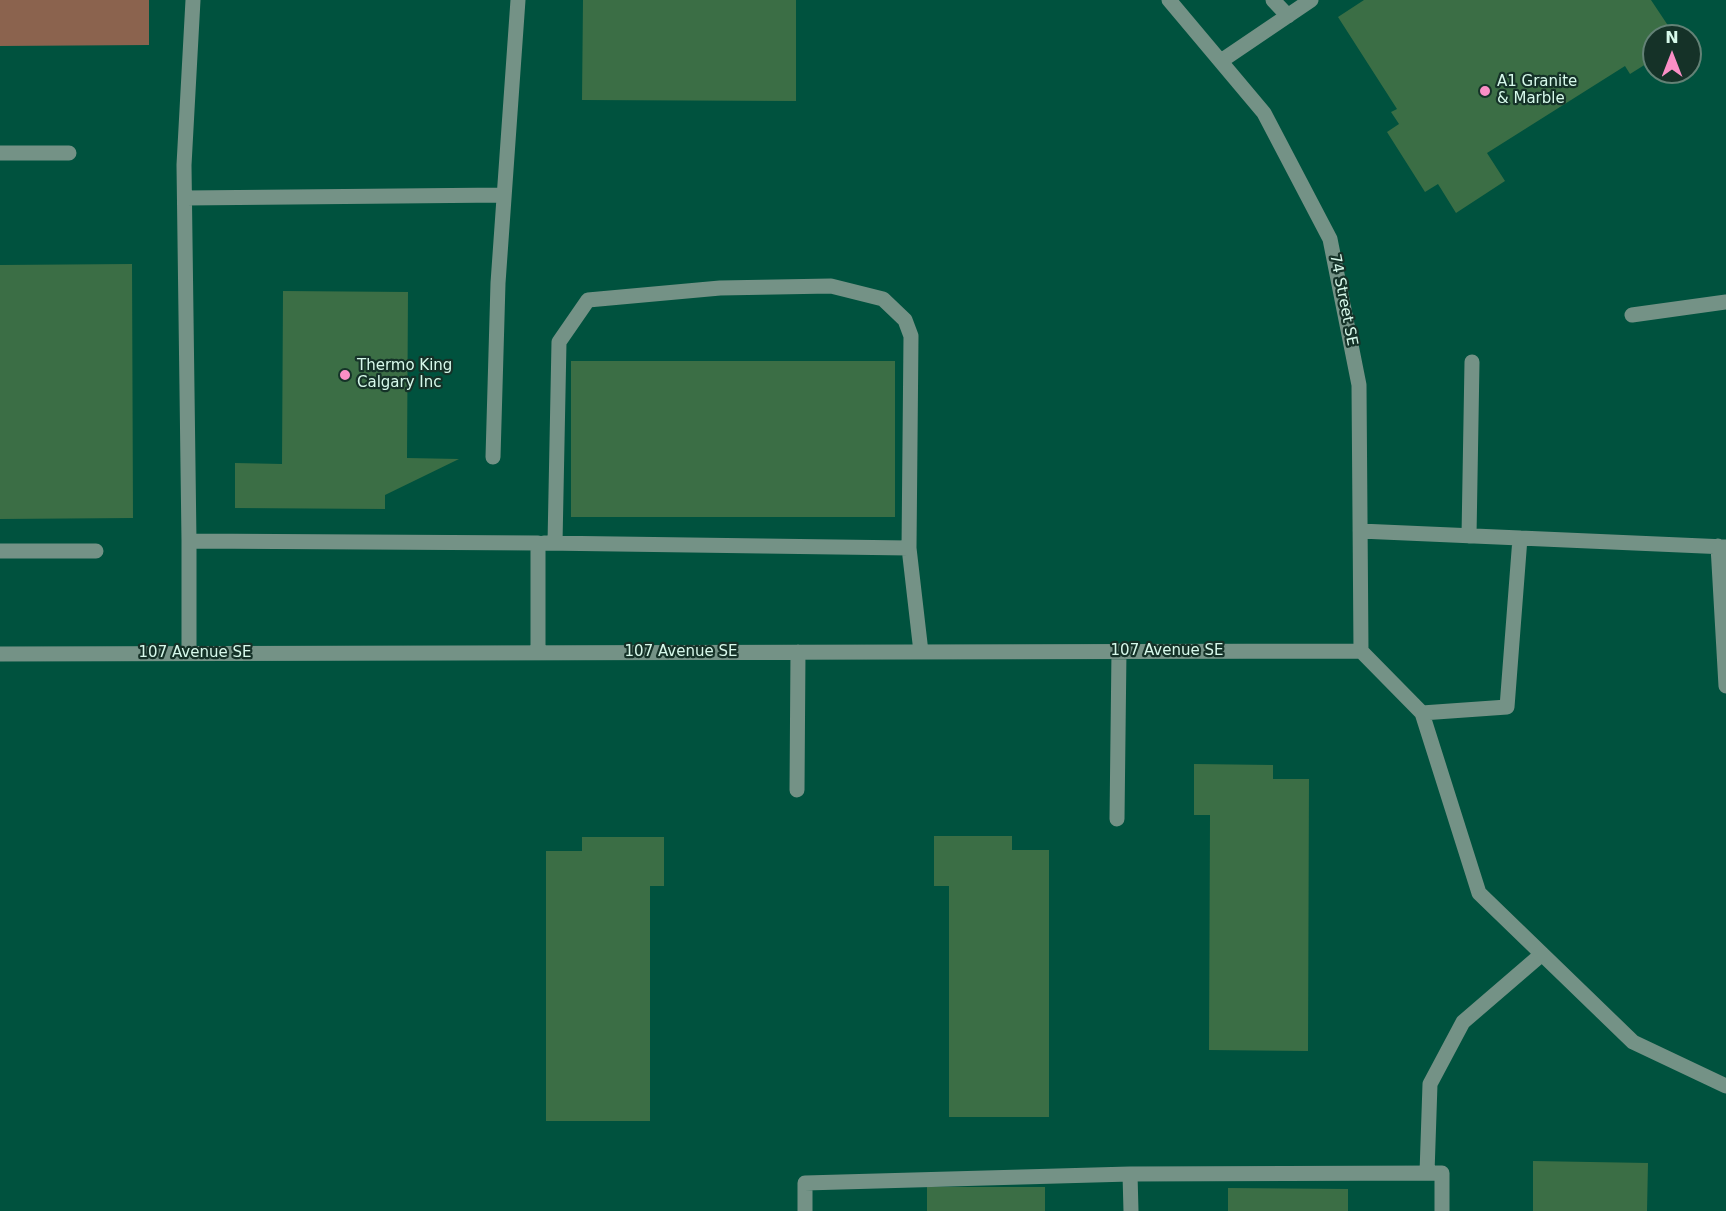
<!DOCTYPE html>
<html>
<head>
<meta charset="utf-8">
<style>
	body { margin:0 }
	#map { position:relative; width:1726px; height:1211px; overflow:hidden; background:#00523e; font-family:"DejaVu Sans",sans-serif }
	canvas { display:block }
	.north { position:absolute; left:1642px; top:24px; width:60px; height:60px; box-sizing:border-box; background:#153228; border:2px solid #638276; border-radius:50%; rotate:0deg; font-size:16px; font-weight:700; line-height:24px; text-align:center; color:#d7f9eb }
	.north::after { content:''; display:block; margin:auto; width:21px; height:27px; background:#fa8fc6; clip-path:polygon(50% 0,100% 100%,50% 72%,0 100%) }
</style>
</head>
<body>
<div id="map">
<canvas width="1726" height="1211"></canvas>
<div class="north">N</div>
</div>
<script>
const g = document.querySelector('canvas').getContext('2d');
g.lineJoin = 'round';
function paint(path, color) { g.fillStyle = color; g.fill(path, 'evenodd'); }
function strokePath(path, color, width, dash) { g.strokeStyle = color; g.lineWidth = width; g.lineCap = dash ? 'butt' : 'round'; g.setLineDash(dash || []); g.stroke(path); }
function drawText(font, color, halo, rows, align = 'center') {
  g.font = font + ' "DejaVu Sans",sans-serif'; g.lineWidth = 4.5; g.setLineDash([]); g.textBaseline = 'middle'; g.strokeStyle = halo; g.fillStyle = color; for (const [text, x, y, turn = 0] of rows) {
    g.save(); g.translate(x, y); g.rotate((+turn || 0) * Math.PI / 180); g.textAlign = isNaN(turn) ? turn : align; if (halo) g.strokeText(text, 0, 0); g.fillText(text, 0, 0); g.restore();
  }
}
const green = new Path2D(`
	M 0,0 L 149,0 L 149,45 L 0,46 Z`);
const building = new Path2D(`
	M 583,0 L 796,0 L 796,101 L 582,100 Z
	M 1364,0 L 1651,0 L 1675,36 L 1654,36 L 1654,59 L 1630,74 L 1625,66 L 1487,153 L 1505,181 L 1456,213 L 1438,184 L 1425,192 L 1387,132 L 1399,124 L 1391,112 L 1397,109 L 1338,17 Z
	M 132,264 L 133,518 L 0,519 L 0,265 Z
	M 283,291 L 408,292 L 407,458 L 459,459 L 385,495 L 385,509 L 235,508 L 235,463 L 282,464 Z
	M 571,361 L 895,361 L 895,517 L 571,517 Z
	M 1194,764 L 1273,765 L 1273,779 L 1309,779 L 1308,1051 L 1209,1050 L 1210,815 L 1194,815 Z
	M 934,836 L 1012,836 L 1012,850 L 1049,850 L 1049,1117 L 949,1117 L 949,886 L 934,886 Z
	M 582,837 L 664,837 L 664,886 L 650,886 L 650,1121 L 546,1121 L 546,851 L 582,851 Z
	M 1533,1161 L 1648,1163 L 1647,1211 L 1533,1211 Z
	M 927,1187 L 1045,1187 L 1045,1211 L 927,1211 Z
	M 1228,1188 L 1348,1189 L 1348,1211 L 1228,1211 Z`);
const minor = new Path2D(`
	M 1169,0 L 1264,113 L 1330,239 L 1359,385 L 1361,651
	M 1273,0 L 1288,16
	M 1221,61 L 1311,0
	M 0,153 L 69,153
	M 185,198 L 504,195
	M 1632,315 L 1726,302
	M 493,457 L 498,283 L 518,0
	M 1360,531 L 1726,547
	M 1469,536 L 1472,362
	M 189,541 L 184,165 L 193,0
	M 544,543 L 909,548 L 921,652
	M 555,543 L 559,342 L 588,300 L 720,288 L 831,286 L 883,299 L 905,320 L 911,336 L 909,548
	M 1718,546 L 1726,686
	M 0,551 L 96,551
	M 1361,651 L 1422,713 L 1479,893 L 1633,1042 L 1726,1086
	M 189,653 L 189,541 L 538,543 L 538,652
	M 0,654 L 1361,651
	M 1422,713 L 1507,707 L 1520,538
	M 797,790 L 798,652
	M 1117,819 L 1119,651
	M 1427,1173 L 1430,1084 L 1463,1022 L 1542,954
	M 1130,1174 L 1131,1211
	M 805,1211 L 805,1183 L 1130,1174 L 1442,1173 L 1442,1211`);
const markers = [
	[1485,91,6,"#fa8fc6"],
	[345,375,6,"#fa8fc6"]
];
const poiNames = [
	["A1 Granite",1497,82],
	["& Marble",1497,99],
	["Thermo King",357,366],
	["Calgary Inc",357,383]
];
const streetNames = [
	["74 Street SE",1343,300,79],
	["107 Avenue SE",1167,651],
	["107 Avenue SE",681,652],
	["107 Avenue SE",195,653]
];
paint(green, '#8b634e');
paint(building, '#3b6e45');
strokePath(minor, '#749286', 15);
for (const [x, y, r, color] of markers) { const dot = new Path2D(); dot.arc(x, y, r, 0, 2 * Math.PI); g.fillStyle = color; g.fill(dot); strokePath(dot, '#153228', 2); }
drawText('15px', '#d7f9eb', '#153228', poiNames, 'left');
drawText('15px', '#d7f9eb', '#153228', streetNames);
</script>
</body>
</html>
